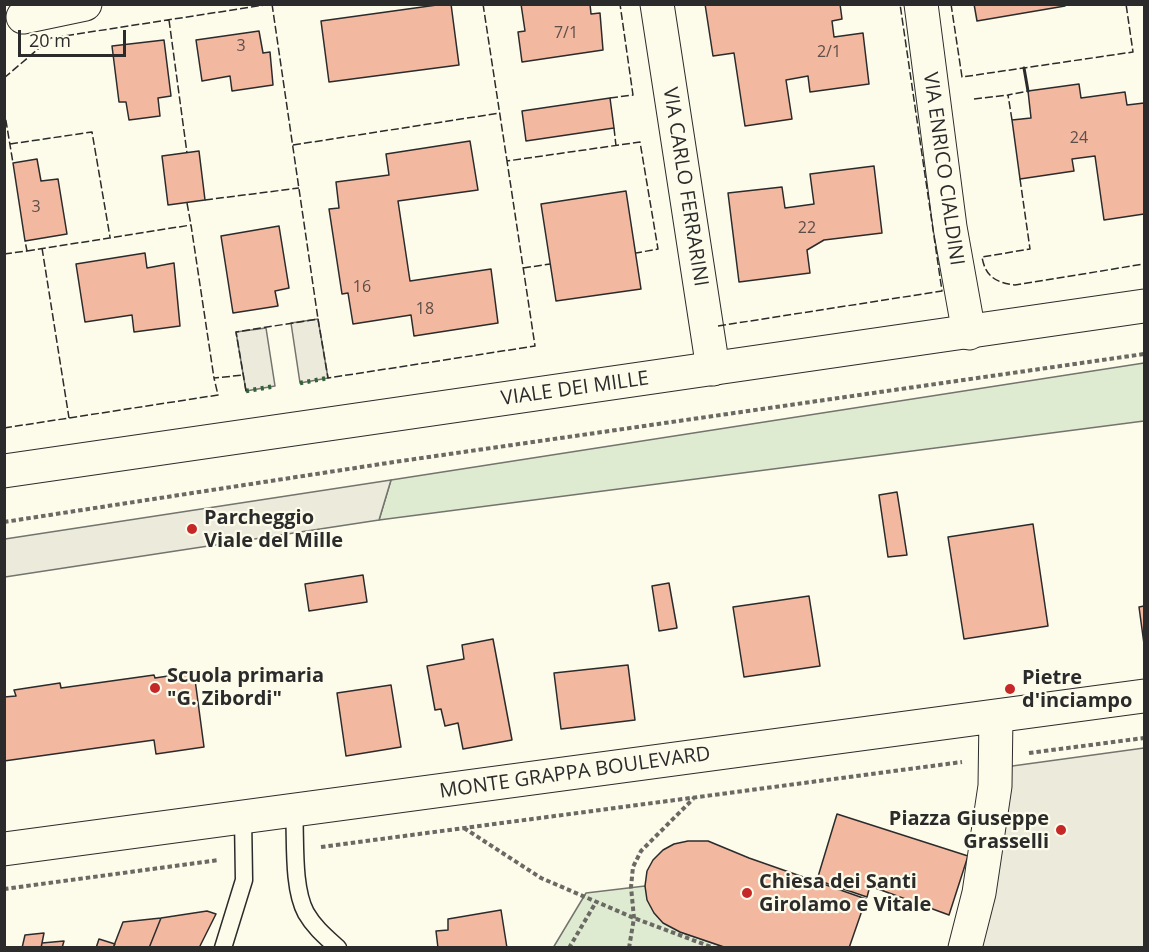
<!DOCTYPE html>
<html>
<head>
<meta charset="utf-8">
<style>
	body { margin:0 }
	#map { position:relative; width:1149px; height:952px; overflow:hidden; background:#fdfbea; font-family:"Open Sans",sans-serif }
	canvas { display:block }
	.frame { position:absolute; inset:0; border:6px solid #2b2b2b; pointer-events:none }
	.scale { position:absolute; left:18px; top:30px; width:108px; height:27px; box-sizing:border-box; border:3px solid #2b2b2b; border-top:0; padding-left:8px; font-size:18px; line-height:21px; white-space:nowrap; color:#2b2b2b; -webkit-text-stroke:4px #fdfbea; paint-order:stroke }
</style>
</head>
<body>
<div id="map">
<canvas width="1149" height="952"></canvas>
<div class="frame"></div>
<div class="scale">20 m</div>
</div>
<script>
const g = document.querySelector('canvas').getContext('2d');
g.lineJoin = 'round';
function paint(path, color) { g.fillStyle = color; g.fill(path, 'evenodd'); }
function strokePath(path, color, width, dash) { g.strokeStyle = color; g.lineWidth = width; g.lineCap = dash ? 'butt' : 'round'; g.setLineDash(dash || []); g.stroke(path); }
function drawText(font, color, halo, rows, align = 'center') {
  g.font = font + ' "Open Sans",sans-serif'; g.lineWidth = 4.5; g.setLineDash([]); g.textBaseline = 'middle'; g.strokeStyle = halo; g.fillStyle = color; for (const [text, x, y, turn = 0] of rows) {
    g.save(); g.translate(x, y); g.rotate((+turn || 0) * Math.PI / 180); g.textAlign = isNaN(turn) ? turn : align; if (halo) g.strokeText(text, 0, 0); g.fillText(text, 0, 0); g.restore();
  }
}
const green = new Path2D(`
	M 1144,363 L 1144,421 L 379,520 L 391,480 Z
	M 645,886 L 680,932 L 727,948 L 553,948 L 586,893 Z`);
const parking = new Path2D(`
	M 318,319 L 328,378 L 300,383 L 291,323 Z
	M 266,328 L 275,386 L 246,391 L 236,332 Z
	M 391,480 L 379,520 L 5,577 L 5,539 Z
	M 1144,748 L 1144,947 L 954,948 L 983,770 Z`);
const building = new Path2D(`
	M 444,4 L 451,4 L 459,65 L 329,82 L 321,21 Z
	M 521,4 L 590,4 L 591,14 L 600,13 L 603,50 L 522,62 L 518,32 L 525,31 Z
	M 705,4 L 840,4 L 842,19 L 832,21 L 834,37 L 863,33 L 869,84 L 810,92 L 808,76 L 786,80 L 792,119 L 745,126 L 734,53 L 713,56 Z
	M 974,4 L 1065,4 L 1065,6 L 977,21 Z
	M 259,31 L 263,53 L 270,52 L 273,85 L 232,91 L 230,76 L 202,81 L 196,40 Z
	M 164,40 L 171,96 L 158,98 L 160,116 L 129,120 L 126,102 L 119,102 L 112,46 Z
	M 1079,84 L 1081,98 L 1125,92 L 1127,105 L 1144,103 L 1144,214 L 1104,220 L 1095,156 L 1072,159 L 1074,171 L 1020,179 L 1012,120 L 1031,118 L 1028,91 Z
	M 610,98 L 614,128 L 526,141 L 522,111 Z
	M 470,141 L 478,190 L 398,201 L 410,281 L 491,269 L 498,323 L 414,336 L 411,315 L 353,324 L 348,293 L 342,294 L 329,209 L 339,208 L 336,182 L 389,175 L 386,154 Z
	M 199,151 L 205,200 L 168,205 L 162,156 Z
	M 37,159 L 41,181 L 58,179 L 67,234 L 25,241 L 13,163 Z
	M 874,166 L 882,233 L 824,240 L 807,250 L 810,273 L 739,282 L 728,193 L 782,187 L 785,208 L 814,204 L 810,174 Z
	M 626,191 L 641,289 L 556,301 L 541,204 Z
	M 279,226 L 289,288 L 275,291 L 278,306 L 233,313 L 221,236 Z
	M 145,253 L 147,268 L 174,263 L 180,326 L 134,332 L 132,315 L 85,322 L 76,264 Z
	M 897,492 L 907,555 L 888,557 L 879,495 Z
	M 1033,524 L 1048,626 L 964,639 L 948,537 Z
	M 363,575 L 367,602 L 309,611 L 305,584 Z
	M 669,583 L 677,628 L 659,631 L 652,586 Z
	M 809,596 L 820,666 L 744,677 L 733,607 Z
	M 1144,606 L 1144,644 L 1139,607 Z
	M 493,639 L 512,740 L 463,749 L 458,723 L 445,726 L 441,709 L 435,710 L 427,666 L 464,659 L 462,645 Z
	M 628,665 L 635,720 L 561,729 L 554,673 Z
	M 194,672 L 204,747 L 156,754 L 154,740 L 4,761 L 4,697 L 16,696 L 14,690 L 60,683 L 61,688 L 154,675 L 155,678 Z
	M 391,685 L 401,747 L 346,756 L 337,693 Z
	M 837,814 L 968,856 L 949,915 L 870,886 L 867,897 L 817,880 Z
	M 688,841 L 708,841 L 749,858 L 866,899 L 849,948 L 727,948 L 680,932 L 663,923 L 654,913 L 647,900 L 645,886 L 647,871 L 653,860 L 663,850 L 674,844 Z
	M 501,910 L 507,948 L 438,948 L 436,931 L 448,930 L 448,919 Z
	M 207,911 L 216,914 L 199,948 L 149,948 L 161,918 Z
	M 161,918 L 149,948 L 113,948 L 123,922 Z
	M 44,933 L 41,948 L 22,948 L 25,935 Z
	M 99,939 L 115,944 L 113,948 L 96,948 Z
	M 64,941 L 62,948 L 41,948 L 42,943 Z`);
const path = new Path2D(`
	M 4,522 L 394,462 L 1144,354
	M 1029,753 L 1144,738
	M 464,828 L 541,878 L 634,918 L 714,948
	M 321,847 L 962,762
	M 4,889 L 219,860
	M 569,948 L 596,902
	M 629,948 L 634,918 L 631,887 L 633,867 L 641,851 L 695,797`);
const service = new Path2D(`
	M 294,810 C 296,839 292,887 306,913 C 314,927 326,937 338,948
	M 223,948 L 244,880 L 243,817`);
const minor = new Path2D(`
	M 657,4 L 713,369
	M 921,4 L 950,227 L 969,333
	M 23,17 L 85,4
	M 4,849 L 1144,696
	M 965,948 L 979,893 L 995,786 L 996,716`);
const secondary = new Path2D(`
	M 4,471 L 1144,306`);
const hedge = new Path2D(`
	M 300,383 L 328,378
	M 246,391 L 275,386`);
const fence = new Path2D(`
	M 272,4 L 318,319
	M 483,4 L 507,161 L 640,142 L 658,249 L 636,253
	M 951,4 L 962,77 L 1133,52 L 1126,4
	M 169,20 L 187,153
	M 4,78 L 51,38 L 271,4
	M 610,98 L 633,95 L 620,4
	M 974,99 L 1008,95
	M 4,109 L 13,163
	M 1012,120 L 1008,95 L 1028,91
	M 614,128 L 616,146
	M 10,144 L 92,132 L 110,237
	M 293,145 L 500,113
	M 1020,179 L 1030,249 L 982,257 C 985,276 996,283 1015,285 L 1144,264
	M 205,200 L 299,188
	M 187,203 L 191,225
	M 42,248 L 69,418
	M 27,251 L 191,225 L 214,378
	M 4,254 L 27,251 L 25,241
	M 523,268 L 550,264
	M 718,326 L 942,291 L 900,4
	M 246,391 L 236,332 L 318,319 L 328,378 L 535,346 L 507,161
	M 4,428 L 218,395 L 214,378 L 244,375`);
const wall = new Path2D(`
	M 1024,68 L 1028,91`);
const markers = [
	[192,529,6,"#c62828"],
	[155,688,6,"#c62828"],
	[1010,689,6,"#c62828"],
	[1061,830,6,"#c62828"],
	[747,893,6,"#c62828"]
];
const numberNames = [
	["7/1",566,33],
	["3",241,46],
	["2/1",829,52],
	["24",1079,138],
	["3",36,207],
	["22",807,228],
	["16",362,287],
	["18",425,309]
];
const streetNames = [
	["VIA ENRICO CIALDINI",943,169,82],
	["VIA CARLO FERRARINI",685,187,81],
	["VIALE DEI MILLE",575,389,-8],
	["MONTE GRAPPA BOULEVARD",575,773,-8]
];
const poiNames = [
	["Parcheggio",204,518],
	["Viale del Mille",204,541],
	["Scuola primaria",167,676],
	["\"G. Zibordi\"",167,699],
	["Pietre",1022,678],
	["d'inciampo",1022,701],
	["Piazza Giuseppe",1049,819,"right"],
	["Grasselli",1049,842,"right"],
	["Chiesa dei Santi",759,882],
	["Girolamo e Vitale",759,905]
];
paint(green, '#deebd1');
strokePath(green, '#74746e', 1.5);
paint(parking, '#eceadb');
strokePath(parking, '#74746e', 1.5);
paint(building, '#f2b8a0');
strokePath(building, '#2b2b2b', 1.5);
strokePath(service, '#2b2b2b', 19);
strokePath(minor, '#2b2b2b', 35);
strokePath(secondary, '#2b2b2b', 35);
strokePath(path, '#6a6964', 4, [4.5, 3]);
strokePath(service, '#fdfbea', 16);
strokePath(minor, '#fdfbea', 33);
strokePath(secondary, '#fdfbea', 33);
strokePath(hedge, '#34623c', 4.5, [3, 4.5]);
strokePath(fence, '#2b2b2b', 1.5, [8, 3]);
strokePath(wall, '#2b2b2b', 3);
for (const [x, y, r, color] of markers) { const dot = new Path2D(); dot.arc(x, y, r, 0, 2 * Math.PI); g.fillStyle = color; g.fill(dot); strokePath(dot, '#fdfbea', 2); }
drawText('16px', '#5d4e48', null, numberNames);
drawText('20px', '#2b2b2b', '#fdfbea', streetNames);
drawText('bold 20px', '#2b2b2b', '#fdfbea', poiNames, 'left');
</script>
</body>
</html>
